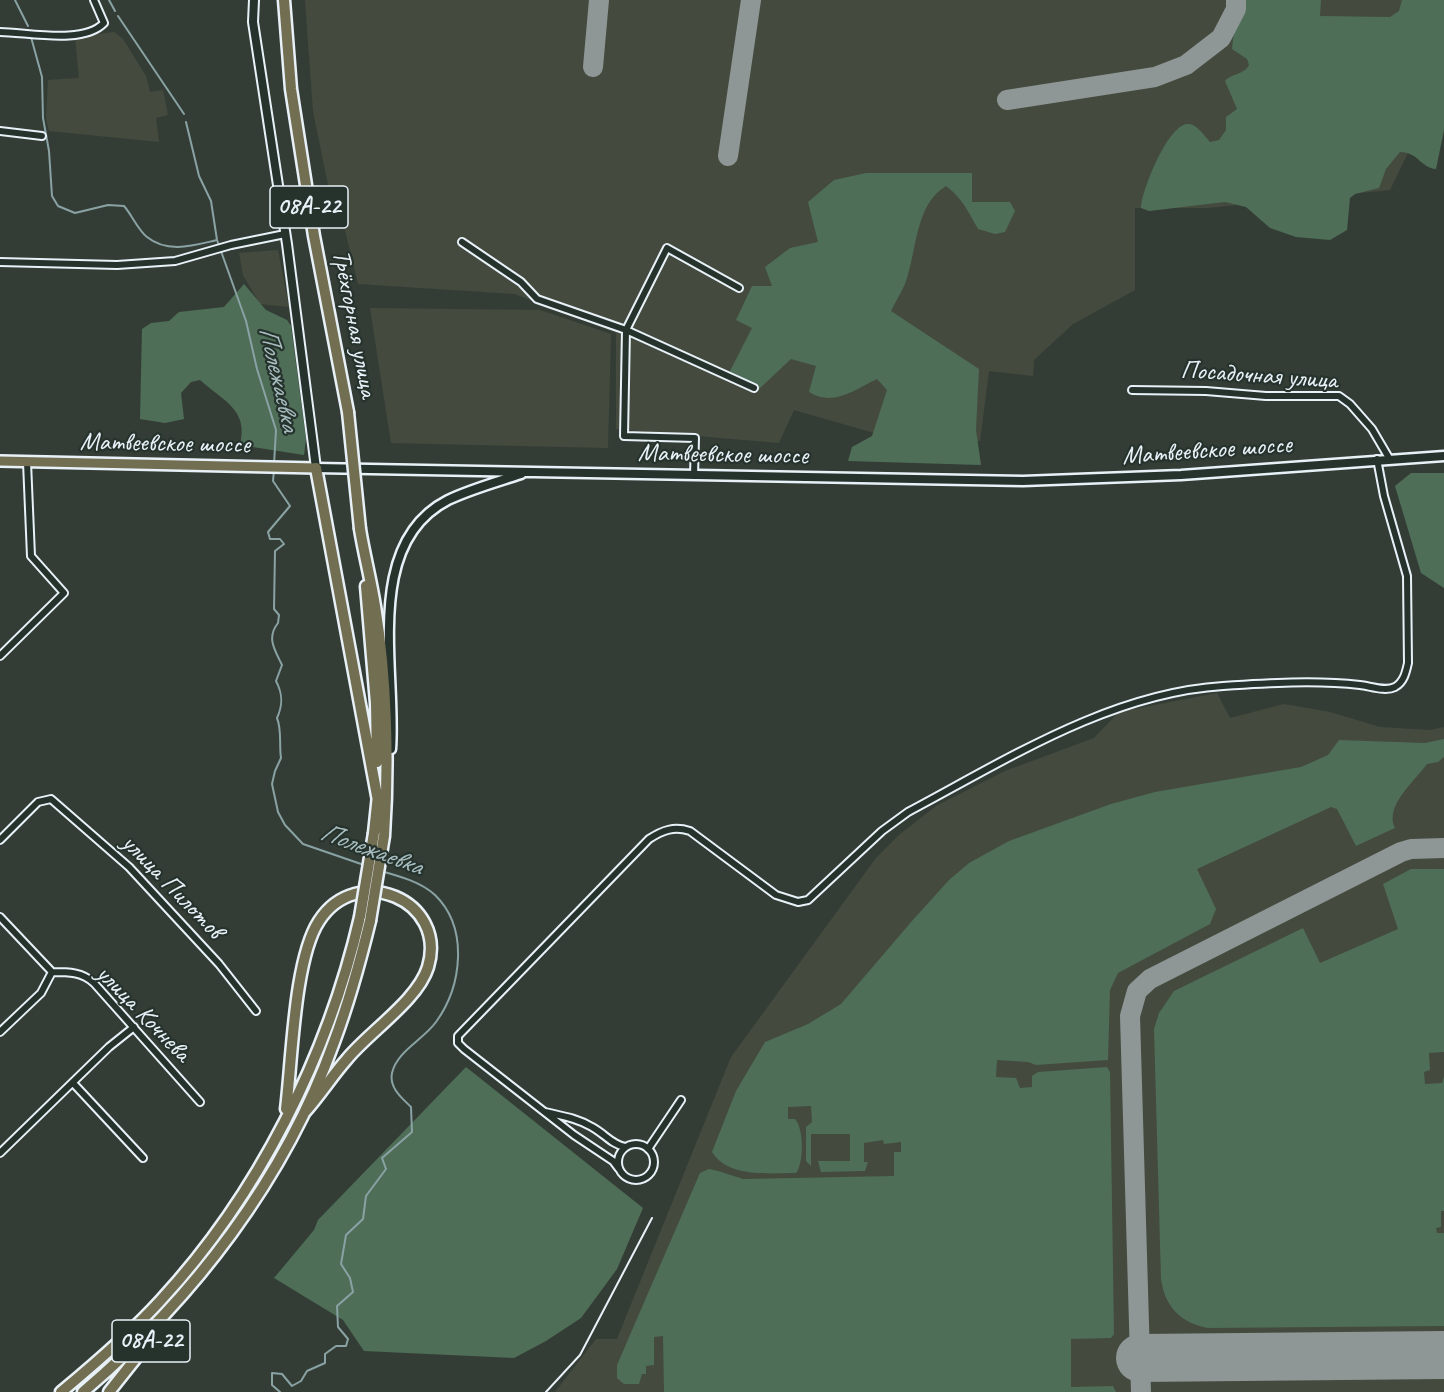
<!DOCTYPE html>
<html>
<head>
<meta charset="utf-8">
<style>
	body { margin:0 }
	canvas { display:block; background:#343d35 }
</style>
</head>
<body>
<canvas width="1444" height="1392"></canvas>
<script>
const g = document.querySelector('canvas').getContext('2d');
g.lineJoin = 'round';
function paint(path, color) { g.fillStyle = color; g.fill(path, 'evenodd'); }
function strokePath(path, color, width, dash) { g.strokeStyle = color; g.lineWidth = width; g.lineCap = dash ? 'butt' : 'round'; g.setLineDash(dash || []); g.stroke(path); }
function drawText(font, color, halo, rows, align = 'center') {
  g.font = font + ' Caveat,sans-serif'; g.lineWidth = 4.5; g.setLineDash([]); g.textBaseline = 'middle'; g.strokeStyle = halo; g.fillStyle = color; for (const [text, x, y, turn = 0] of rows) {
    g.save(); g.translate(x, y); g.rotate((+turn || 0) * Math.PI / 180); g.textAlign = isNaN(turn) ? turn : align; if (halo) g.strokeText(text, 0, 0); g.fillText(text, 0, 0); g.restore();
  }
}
const built = new Path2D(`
	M 305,0 L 1444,0 L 1444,78 L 1390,190 L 1207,208 L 1135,208 L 1135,290 L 1073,324 L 1034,360 L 1033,376 L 989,371 L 980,441 L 902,441 L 794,410 L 779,443 L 616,429 L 616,333 L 515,294 L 358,284 L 344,226 L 333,209 L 313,111 Z
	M 114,32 L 123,39 L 146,76 L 150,92 L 163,90 L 168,115 L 156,118 L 159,142 L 49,131 L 46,118 L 48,80 L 79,78 L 75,37 Z
	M 278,250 L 289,307 L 260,304 L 243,275 L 239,253 Z
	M 370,308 L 540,310 L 611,334 L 608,448 L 391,443 Z
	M 1217,693 L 1230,718 L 1284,704 L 1330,712 L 1380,727 L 1430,730 L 1444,727 L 1444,1392 L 555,1392 L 596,1339 L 617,1339 L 731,1057 L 876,858 L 900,834 L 936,806 L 1005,771 L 1094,738 L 1119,712 Z`);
const green = new Path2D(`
	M 1237,0 L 1321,0 L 1320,16 L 1390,17 L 1399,11 L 1402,0 L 1444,0 L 1444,130 L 1436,169 C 1421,168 1418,152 1400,152 L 1386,169 L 1379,188 L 1355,194 L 1350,198 L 1347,230 L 1330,240 L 1296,237 L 1270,228 L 1246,207 L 1225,202 L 1149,211 L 1141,208 C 1141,192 1169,121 1189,124 C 1196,124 1205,136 1210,142 L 1219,140 L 1226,130 L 1226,117 L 1237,109 L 1225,81 C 1232,73 1244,75 1249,65 L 1247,59 L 1232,49 Z
	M 866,173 L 972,173 L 972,202 L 1010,202 L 1015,211 L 1005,232 L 995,234 L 978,229 C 968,211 962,198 946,186 C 916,204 917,247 907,278 C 904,289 896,300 891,311 L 979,369 L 976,430 L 981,465 L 848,461 L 852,447 L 872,436 L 887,390 L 877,379 C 854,390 833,407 809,392 L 816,366 L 791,359 L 759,389 L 729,373 L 752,328 L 736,320 L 752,286 L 772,286 L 765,267 L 790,248 L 818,242 L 808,202 L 834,180 Z
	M 244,284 L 266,310 L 287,320 L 291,326 L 306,439 L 304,455 L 240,445 C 249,409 223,401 200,380 L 191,382 L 181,393 L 184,419 L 165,423 L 140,419 L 142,329 L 151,323 L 169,321 L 179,312 L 224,307 Z
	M 1411,473 L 1444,473 L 1444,588 L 1421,573 L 1395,486 Z
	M 1444,739 L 1444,757 L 1438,762 L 1427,764 C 1415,781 1384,806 1395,828 L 1356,846 L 1337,809 L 1331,807 L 1197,869 L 1216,909 L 1210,924 L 1118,973 L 1110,990 L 1108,1060 L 1036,1065 L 1028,1062 L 997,1060 L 996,1077 L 1016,1078 L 1020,1088 L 1032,1087 L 1032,1076 L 1038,1072 L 1107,1067 L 1110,1072 L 1114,1334 L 1111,1338 L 1071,1339 L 1071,1387 L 1113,1386 L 1116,1392 L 664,1392 L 663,1336 L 654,1337 L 654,1365 L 646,1366 L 646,1374 L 642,1374 L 639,1384 L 624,1384 L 617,1378 L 617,1365 L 700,1173 L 709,1169 L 718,1171 L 743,1179 L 894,1176 L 894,1152 L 901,1152 L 901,1142 L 884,1144 L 883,1140 L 864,1143 L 864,1162 L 868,1162 L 865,1171 L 821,1172 L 818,1161 L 850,1161 L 850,1134 L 811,1134 L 811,1166 L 806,1161 L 806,1127 L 812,1122 L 811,1106 L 788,1107 L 788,1119 L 795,1119 C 804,1128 804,1164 796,1173 C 769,1173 728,1178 712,1152 L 736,1091 L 765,1042 L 808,1024 L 841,1004 L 912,921 L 949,880 L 969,863 L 1009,841 L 1111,804 L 1155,792 L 1301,767 L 1328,755 L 1339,740 L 1425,743 Z
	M 1411,869 L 1444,869 L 1444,1052 L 1429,1053 L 1430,1070 L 1424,1072 L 1425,1084 L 1442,1083 L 1444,1077 L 1444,1211 L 1441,1211 L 1441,1227 L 1436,1228 L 1437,1233 L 1444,1233 L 1444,1326 L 1208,1328 C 1181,1323 1165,1307 1161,1279 L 1154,1029 L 1159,1013 L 1174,991 L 1303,928 L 1320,963 L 1398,929 L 1383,884 Z
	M 466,1067 L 643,1208 L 617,1269 L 581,1318 L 546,1341 L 514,1358 L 364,1351 L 343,1320 L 274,1278 L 314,1230 L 318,1220 Z`);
const stream = new Path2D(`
	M 15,0 L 28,26
	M 109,0 L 115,11
	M 118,16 L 184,114
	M 31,37 L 42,77 L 43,118 L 49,151 L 52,196 L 58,206 L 75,213 L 108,205 L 124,206 C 132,215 138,230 147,237 C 168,254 195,245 217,240
	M 186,122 L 199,176 L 211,201 L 217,240 L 246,321 L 257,369 L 276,430 L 274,464
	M 274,470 L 273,481 L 290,506 L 268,532 L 270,539 L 280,539 L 284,544 L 275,551 L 274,609 L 279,615 L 278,623 C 266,638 275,650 282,665 L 276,681 C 283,694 283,705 277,718 C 282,730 279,745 281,758 L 275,771 L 272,784 L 278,812 L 285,825 L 303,844 L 364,865
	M 280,1392 L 272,1385 L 272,1373 L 282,1374 L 292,1386 L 301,1381 L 307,1371 L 325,1363 L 325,1354 L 336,1346 L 346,1346 L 348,1339 L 338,1327 L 337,1306 L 353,1292 L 350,1278 L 341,1264 L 346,1235 L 363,1219 L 366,1196 L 386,1169 L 382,1158 L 412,1132 L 411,1107 C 402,1098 389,1088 392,1073 C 397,1051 423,1040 436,1022 C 462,986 469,928 435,895 C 421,882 399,876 381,871`);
const taxiway = new Path2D(`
	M 593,67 L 599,0
	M 1007,100 L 1155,77 L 1186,65 L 1221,38 L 1236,9 L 1236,0
	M 728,156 L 751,0
	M 1141,1392 L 1130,1016 L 1137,991 L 1150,979 L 1401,852 L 1411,849 L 1444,848`);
const runway = new Path2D(`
	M 1140,1358 L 1444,1355`);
const minor = new Path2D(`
	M 0,32 C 27,32 83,45 104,23 L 94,0
	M 0,131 L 42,136
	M 462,242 L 521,282 L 537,299 L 626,330 L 624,436 L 695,438 L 694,476
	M 0,262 L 117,265 L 175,261 L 231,245 L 285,234
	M 739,288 L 667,248 L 626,330 L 754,388
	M 1132,390 L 1206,391 L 1266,396 L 1339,396 L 1350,404 L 1372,429 L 1389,458
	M 0,656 L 64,593 L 31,556 L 27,462
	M 0,840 L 38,802 L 51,799 L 129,867 L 219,964 L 256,1011
	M 0,917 L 52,972 C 69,972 82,972 94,983 L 200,1102
	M 0,1032 L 41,993 L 52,972
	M 73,1083 L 143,1158
	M 545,1112 C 562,1116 577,1118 592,1127 C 605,1134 611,1144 625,1147
	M618 1162a18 18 0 1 1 36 0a18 18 0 1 1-36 0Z
	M 648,1149 L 681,1100
	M 0,1153 L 109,1047 L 134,1027
	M 619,1169 L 613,1161 L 574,1135 L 464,1049 L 458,1043 L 458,1036 L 649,839 C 663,830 674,826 690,831 L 776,895 L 798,902 L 808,900 L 882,831 L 908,812 C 1006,760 1110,693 1223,686 C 1267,683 1316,680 1360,685 C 1370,686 1385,692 1395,687 C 1404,682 1406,672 1408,663 L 1407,576 L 1384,496 L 1377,459`);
const tertiary = new Path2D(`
	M 254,0 L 253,22 L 287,244 L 316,468`);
const secondary = new Path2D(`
	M 316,468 L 1023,481 L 1181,475 L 1444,456
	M 391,749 C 397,671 362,544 448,500 C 471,489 497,482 521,474`);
const primary = new Path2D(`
	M 0,461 L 316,468`);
const trunk = new Path2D(`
	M 284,0 L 291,89 L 314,236 L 348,412
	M 316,468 L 378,801
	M 360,529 C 364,554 371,580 375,606 C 387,679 389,763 384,836
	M 366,586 L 376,703 L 377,762
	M 374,833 L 378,795
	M 286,1109 C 292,1061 294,959 319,921 C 357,862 448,900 428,967 C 418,1000 369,1032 347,1059 C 332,1076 320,1095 304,1113
	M 61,1392 C 96,1363 130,1334 161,1300 C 258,1195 328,1056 360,917
	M 83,1392 C 193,1299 285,1179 334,1042 C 349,1002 360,962 370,921
	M 109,1392 L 163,1324`);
const rail = new Path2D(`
	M 546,1392 L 580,1355 L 652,1218`);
const trunkBridge = new Path2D(`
	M 348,412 L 360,529
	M 360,917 L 374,833
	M 370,921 L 384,836`);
const shields = [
	[309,207,78],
	[151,1341,78]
];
const shieldNames = [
	["08А-22",309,207],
	["08А-22",151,1341]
];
const streetNames = [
	["Трёхгорная улица",354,324,79],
	["Посадочная улица",1259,376,4],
	["Матвеевское шоссе",165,444,1],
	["Матвеевское шоссе",1207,451,-4],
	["Матвеевское шоссе",723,455,1],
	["улица Пилотов",172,887,46],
	["улица Кочнева",143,1014,46]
];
const waterNames = [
	["Полежаевка",278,379,77],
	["Полежаевка",371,850,20]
];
paint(built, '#444a3e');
paint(green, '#4e6e58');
strokePath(stream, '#89a2a4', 2);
strokePath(taxiway, '#8e9796', 20);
strokePath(runway, '#8e9796', 48);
strokePath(minor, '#e8f1f8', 10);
strokePath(tertiary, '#e8f1f8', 12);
strokePath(secondary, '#e8f1f8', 13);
strokePath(primary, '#e8f1f8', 14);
strokePath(trunk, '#e8f1f8', 15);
strokePath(minor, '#26332d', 6);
strokePath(tertiary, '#26332d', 8);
strokePath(secondary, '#26332d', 8);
strokePath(primary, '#726e52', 9);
strokePath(trunk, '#726e52', 10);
strokePath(rail, '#e8f1f8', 2);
strokePath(trunkBridge, '#e8f1f8', 15, []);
strokePath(trunkBridge, '#726e52', 10);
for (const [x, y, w] of shields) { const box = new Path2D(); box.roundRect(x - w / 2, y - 21, w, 42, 4.5); g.fillStyle = '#26332d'; g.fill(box); strokePath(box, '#e8f1f8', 1.5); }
drawText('bold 24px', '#e8f1f8', null, shieldNames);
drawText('26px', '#e8f1f8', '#26332d', streetNames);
drawText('italic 27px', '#a8bdc0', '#26332d', waterNames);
</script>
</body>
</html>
